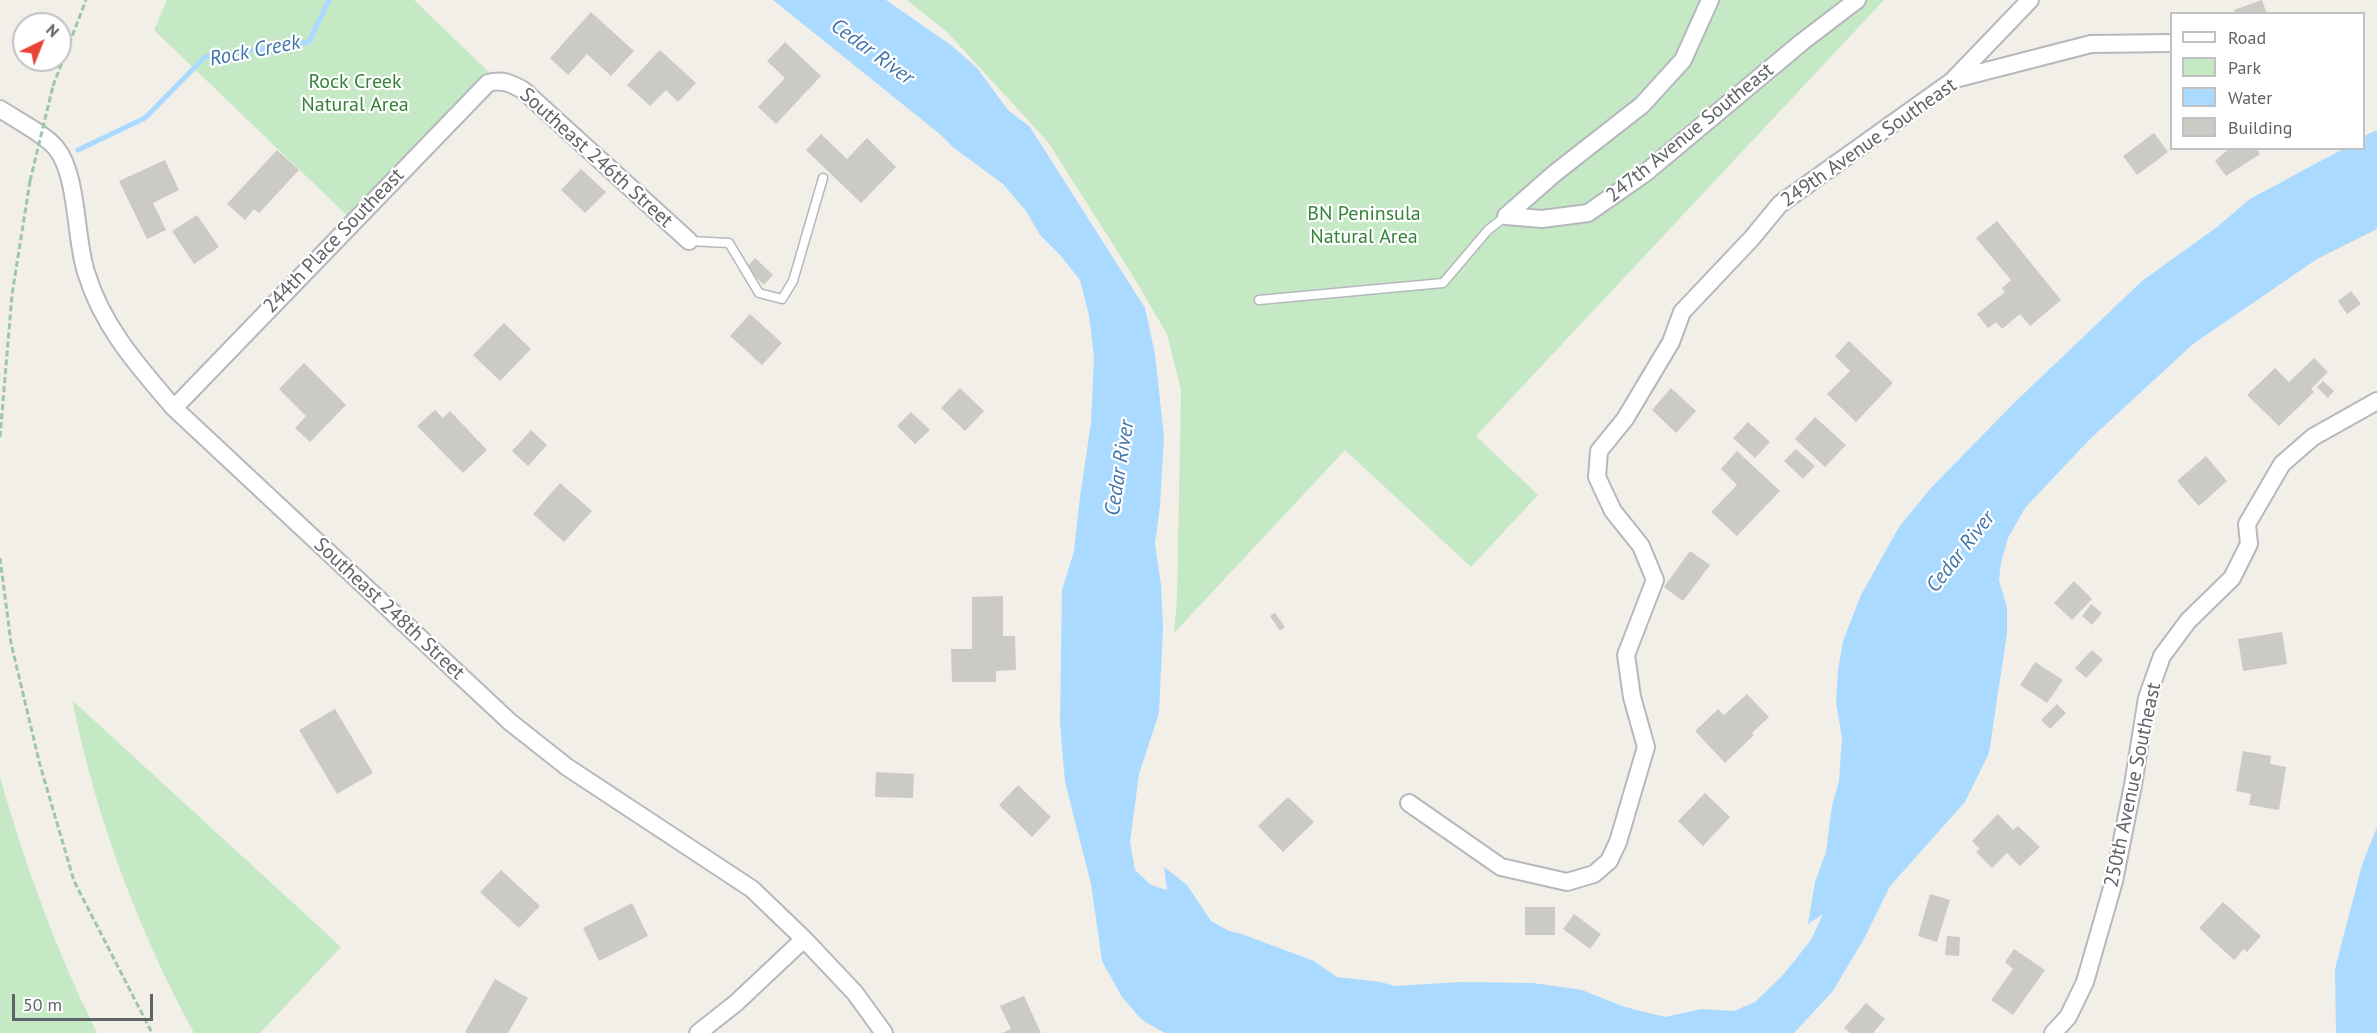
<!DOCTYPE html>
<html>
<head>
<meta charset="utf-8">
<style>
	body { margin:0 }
	#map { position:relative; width:2377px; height:1033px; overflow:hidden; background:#f1efe8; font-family:"PT Sans",sans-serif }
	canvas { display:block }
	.legend { position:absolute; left:2170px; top:12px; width:195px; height:138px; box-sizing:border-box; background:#fff; border:2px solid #bfc1c3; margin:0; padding:8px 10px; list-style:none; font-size:18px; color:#5f6368 }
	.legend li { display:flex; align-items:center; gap:12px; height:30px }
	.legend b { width:30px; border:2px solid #bfc1c3 }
	.north { position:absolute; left:12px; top:12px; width:60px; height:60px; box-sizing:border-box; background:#fff; border:2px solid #bfc1c3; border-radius:50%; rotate:43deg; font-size:16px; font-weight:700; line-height:24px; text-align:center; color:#5f6368 }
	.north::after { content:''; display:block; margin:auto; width:21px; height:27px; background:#ea4335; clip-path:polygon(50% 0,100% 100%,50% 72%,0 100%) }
	.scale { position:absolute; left:12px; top:994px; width:141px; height:27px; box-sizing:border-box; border:3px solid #5f6368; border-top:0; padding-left:8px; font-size:18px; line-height:21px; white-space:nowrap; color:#5f6368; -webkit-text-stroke:4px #fff; paint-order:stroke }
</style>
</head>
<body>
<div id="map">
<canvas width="2377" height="1033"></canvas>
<ul class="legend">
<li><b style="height:8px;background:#fff"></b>Road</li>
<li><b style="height:16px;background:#c5e8c5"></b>Park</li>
<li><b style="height:16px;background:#aadaff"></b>Water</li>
<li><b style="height:16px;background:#cccac5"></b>Building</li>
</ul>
<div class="north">N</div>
<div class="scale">50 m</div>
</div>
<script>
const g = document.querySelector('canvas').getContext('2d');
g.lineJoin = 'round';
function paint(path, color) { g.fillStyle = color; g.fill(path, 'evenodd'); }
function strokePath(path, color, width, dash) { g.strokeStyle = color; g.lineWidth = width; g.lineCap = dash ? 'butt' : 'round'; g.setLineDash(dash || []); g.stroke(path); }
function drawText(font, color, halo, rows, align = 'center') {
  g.font = font + ' "PT Sans",sans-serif'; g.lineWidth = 4.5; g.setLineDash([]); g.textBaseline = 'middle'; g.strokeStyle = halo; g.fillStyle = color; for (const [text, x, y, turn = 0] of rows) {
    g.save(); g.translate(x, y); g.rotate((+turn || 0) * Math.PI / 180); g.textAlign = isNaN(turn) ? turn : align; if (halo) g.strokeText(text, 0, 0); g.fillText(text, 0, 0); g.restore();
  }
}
const green = new Path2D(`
	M 167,0 L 414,0 L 496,79 L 358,226 L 154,30 Z
	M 907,0 L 1884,0 L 1476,436 L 1538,495 L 1471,567 L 1345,450 L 1174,633 L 1177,600 L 1181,390 L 1167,334 L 1130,271 L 1048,142 L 947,32 Z
	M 72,700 L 341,947 L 260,1033 L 194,1033 C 137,928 96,817 72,700 Z
	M 0,777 C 25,865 56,951 97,1033 L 0,1033 Z`);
const water = new Path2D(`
	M 773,0 L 886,0 L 951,45 L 977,68 L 1008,110 L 1030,127 L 1145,308 L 1155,354 L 1164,437 L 1160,505 L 1155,544 L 1161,585 L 1163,627 L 1159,713 L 1139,774 L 1130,842 L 1135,870 L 1151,885 L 1167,890 L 1164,867 L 1187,885 L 1211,921 L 1229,931 L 1242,934 L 1314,961 L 1337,977 L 1380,982 L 1395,986 L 1460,982 L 1533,983 L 1582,990 L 1625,1007 L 1665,1017 L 1701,1009 L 1734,1011 L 1755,1002 L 1783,975 L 1811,940 L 1823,914 L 1808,924 L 1815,882 L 1826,852 L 1832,806 L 1839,781 L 1842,738 L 1836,703 L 1838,670 L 1843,641 L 1861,595 L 1899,527 L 1929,490 L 2014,403 L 2142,281 L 2217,227 L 2250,199 L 2343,149 L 2364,148 L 2364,136 L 2377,130 L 2377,229 L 2317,259 L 2193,344 L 2089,440 L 2025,508 L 2008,538 L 2001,562 L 1999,580 L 2007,608 L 2007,633 L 1989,753 L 1965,802 L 1890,886 L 1865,937 L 1833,991 L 1794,1033 L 1165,1033 L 1142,1020 L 1122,997 L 1102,961 L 1091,884 L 1065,782 L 1060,723 L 1062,590 L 1074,551 L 1080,497 L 1091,423 L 1094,357 L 1089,315 L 1080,280 L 1060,255 L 1040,235 L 1026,211 L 1003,184 L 954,148 L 941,135 Z
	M 2377,827 L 2377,1033 L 2336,1033 L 2335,969 L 2362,865 Z`);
const stream = new Path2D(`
	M 78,150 L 145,118 L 205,57 L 309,42 L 329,0`);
const building = new Path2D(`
	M 2262,0 L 2267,14 L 2236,14 L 2234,10 Z
	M 591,12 L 634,51 L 611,76 L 587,54 L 568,75 L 550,58 Z
	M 785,42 L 821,76 L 776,124 L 758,107 L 785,78 L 767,61 Z
	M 660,50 L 696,83 L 678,102 L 666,90 L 650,106 L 627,85 Z
	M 2154,133 L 2168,152 L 2137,175 L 2123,156 Z
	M 821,134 L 847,159 L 867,138 L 896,167 L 861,203 L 806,150 Z
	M 2230,148 L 2256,148 L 2260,154 L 2226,176 L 2215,161 Z
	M 277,150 L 299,170 L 259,213 L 254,209 L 245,220 L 227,204 Z
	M 165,160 L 179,190 L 153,203 L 166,230 L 147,239 L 119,181 Z
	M 581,169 L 606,192 L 585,213 L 561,190 Z
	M 197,215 L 219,247 L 194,264 L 172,231 Z
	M 1997,221 L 2061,300 L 2030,326 L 2020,314 L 2002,329 L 1996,322 L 1988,328 L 1977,314 L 2005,292 L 2002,288 L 2011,280 L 1976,238 Z
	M 755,258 L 773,275 L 764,285 L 746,268 Z
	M 2351,291 L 2361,304 L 2347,314 L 2338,301 Z
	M 750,314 L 782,343 L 762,365 L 730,336 Z
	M 504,323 L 531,349 L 500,381 L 473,355 Z
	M 1849,341 L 1893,383 L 1856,422 L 1827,394 L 1850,371 L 1835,356 Z
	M 2314,358 L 2328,372 L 2311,389 L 2314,392 L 2279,426 L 2247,395 L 2275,368 L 2289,382 Z
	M 304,363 L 346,405 L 310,442 L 295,428 L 306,416 L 279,389 Z
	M 2323,381 L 2334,391 L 2328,398 L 2317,387 Z
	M 960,388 L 984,411 L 965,431 L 941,408 Z
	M 1671,388 L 1696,411 L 1676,433 L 1652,410 Z
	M 435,410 L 443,418 L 450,411 L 487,450 L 463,473 L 417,426 Z
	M 911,412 L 930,430 L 915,444 L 897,426 Z
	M 1815,417 L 1846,445 L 1825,467 L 1795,439 Z
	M 1748,422 L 1770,442 L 1755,458 L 1733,438 Z
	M 531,430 L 547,445 L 528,466 L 512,451 Z
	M 1796,449 L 1815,466 L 1803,479 L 1784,461 Z
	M 1737,451 L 1780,491 L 1737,536 L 1711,512 L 1737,485 L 1721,469 Z
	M 2206,456 L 2227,481 L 2199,506 L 2177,481 Z
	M 560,483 L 592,511 L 564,542 L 533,514 Z
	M 1690,551 L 1710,565 L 1683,601 L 1664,587 Z
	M 2074,581 L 2092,599 L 2072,620 L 2054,603 Z
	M 1003,596 L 1003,636 L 1015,636 L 1016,670 L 996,671 L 996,682 L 952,682 L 951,649 L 972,649 L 972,597 Z
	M 2091,604 L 2102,613 L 2092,625 L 2082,616 Z
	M 1275,613 L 1285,627 L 1280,631 L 1270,616 Z
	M 2282,632 L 2287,664 L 2243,671 L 2238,639 Z
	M 2092,650 L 2103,660 L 2086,678 L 2075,668 Z
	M 2035,662 L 2063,680 L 2047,703 L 2020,685 Z
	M 1747,694 L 1769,717 L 1752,733 L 1754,735 L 1725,763 L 1695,731 L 1718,709 L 1724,715 Z
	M 2057,704 L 2066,713 L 2050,729 L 2041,720 Z
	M 335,709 L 373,773 L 337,794 L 299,730 Z
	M 2243,751 L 2271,756 L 2270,764 L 2286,767 L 2279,810 L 2249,805 L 2251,794 L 2236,791 Z
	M 876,772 L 914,774 L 913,798 L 875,797 Z
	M 1018,785 L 1051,817 L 1032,837 L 999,805 Z
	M 1705,793 L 1730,817 L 1703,846 L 1678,821 Z
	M 1288,797 L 1314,822 L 1283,852 L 1258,826 Z
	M 1998,814 L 2013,830 L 2018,826 L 2040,847 L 2020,866 L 2007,853 L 1992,868 L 1976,852 L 1980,849 L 1972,841 Z
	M 501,870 L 540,906 L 519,928 L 480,892 Z
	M 1930,894 L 1950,900 L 1937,942 L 1918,936 Z
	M 2223,902 L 2261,936 L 2247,952 L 2244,949 L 2234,960 L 2199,928 Z
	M 632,903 L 648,936 L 599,961 L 583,928 Z
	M 1525,907 L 1555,907 L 1555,935 L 1525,935 Z
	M 1574,914 L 1601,934 L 1590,949 L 1563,929 Z
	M 1947,936 L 1960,937 L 1959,956 L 1945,955 Z
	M 2014,949 L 2045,970 L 2013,1015 L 1991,1000 L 2013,969 L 2005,962 Z
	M 495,979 L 528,998 L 508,1033 L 467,1033 L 465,1032 Z
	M 1024,996 L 1041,1033 L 1002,1033 L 1011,1029 L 1000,1006 Z
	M 1866,1003 L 1885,1019 L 1873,1033 L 1850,1033 L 1844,1028 Z`);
const path = new Path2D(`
	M 53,86 L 86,0
	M 0,437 L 12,295 L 30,181
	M 0,558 L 11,643 L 40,765 L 74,881 L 152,1033`);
const lane = new Path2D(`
	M 689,241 L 729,243 L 759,293 L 782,299 L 793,281 L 823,178
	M 1259,300 L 1443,283 L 1488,230 L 1506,216`);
const street = new Path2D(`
	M 1955,78 L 2030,0
	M 0,109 C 15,119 46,135 56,148 C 78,174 75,239 86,272 C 102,326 138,366 174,408 L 510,722 L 567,767 L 752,889 L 804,939 L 855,993 L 884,1033
	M 1506,216 L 1542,219 L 1588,213 L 1644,174 L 1802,42 L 1857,0
	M 1506,216 L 1555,173 L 1642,105 L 1683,60 L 1710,0
	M 174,408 L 488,83 C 502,79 510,83 523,90 L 689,241
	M 1409,803 L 1501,867 L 1567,882 L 1594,874 L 1609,861 L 1618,842 L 1646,747 L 1632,697 L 1626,655 L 1655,580 L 1641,546 L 1613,511 L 1597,477 L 1599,451 L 1625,419 L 1671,342 L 1682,312 L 1752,238 L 1780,204 L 1955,79 L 2091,44 L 2172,43
	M 698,1033 L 736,1003 L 804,939
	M 2053,1033 L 2068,1017 L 2085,982 L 2114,881 L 2133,785 L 2147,698 L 2162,656 L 2188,621 L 2232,578 L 2249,544 L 2247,524 L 2282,464 L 2313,437 L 2377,401`);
const pathBridge = new Path2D(`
	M 30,181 L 53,86`);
const parkNames = [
	["Rock Creek",355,82],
	["Natural Area",355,105],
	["BN Peninsula",1364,214],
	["Natural Area",1364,237]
];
const streetNames = [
	["247th Avenue Southeast",1690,133,-39],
	["249th Avenue Southeast",1869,143,-35],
	["Southeast 246th Street",596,158,42],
	["244th Place Southeast",334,241,-46],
	["Southeast 248th Street",389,609,43],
	["250th Avenue Southeast",2133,785,-78]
];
const waterNames = [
	["Rock Creek",255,51,-11],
	["Cedar River",872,52,36],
	["Cedar River",1120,468,-81],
	["Cedar River",1961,552,-52]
];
paint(green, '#c5e8c5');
paint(water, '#aadaff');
strokePath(stream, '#aadaff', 5);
paint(building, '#cccac5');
strokePath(lane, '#b5b8bc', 11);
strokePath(street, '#b5b8bc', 20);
strokePath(path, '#9cc7a9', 3, [6, 3]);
strokePath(lane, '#fff', 8);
strokePath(street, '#fff', 16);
strokePath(pathBridge, '#9cc7a9', 3, [6, 3]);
drawText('20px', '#348238', '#fff', parkNames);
drawText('20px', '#5f6368', '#fff', streetNames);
drawText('italic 21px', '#4174aa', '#fff', waterNames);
</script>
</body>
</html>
